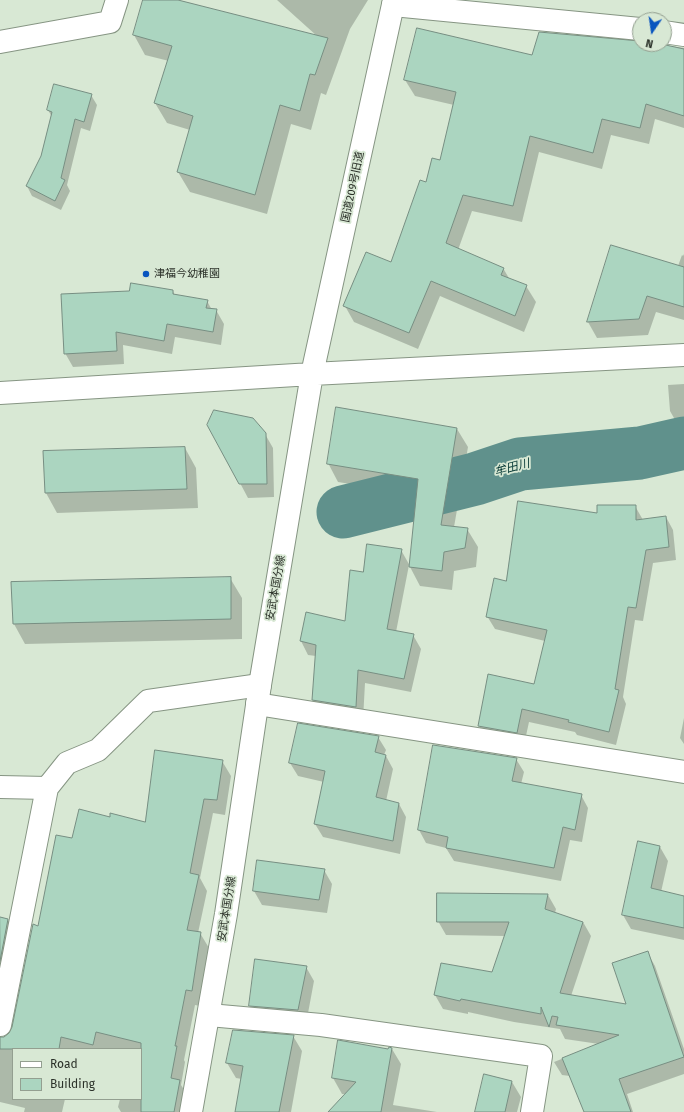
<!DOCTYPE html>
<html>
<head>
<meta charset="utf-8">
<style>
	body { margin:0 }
	#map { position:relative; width:684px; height:1112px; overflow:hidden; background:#d8e8d4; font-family:"Fira Sans",sans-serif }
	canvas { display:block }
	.legend { position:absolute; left:12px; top:1048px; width:130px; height:52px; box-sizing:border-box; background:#d8e8d4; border:1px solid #939f90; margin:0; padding:5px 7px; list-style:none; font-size:12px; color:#2c322a }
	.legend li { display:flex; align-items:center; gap:8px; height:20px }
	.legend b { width:20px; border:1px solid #939f90 }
	.north { position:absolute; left:632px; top:12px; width:40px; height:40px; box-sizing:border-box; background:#d8e8d4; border:1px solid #939f90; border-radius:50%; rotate:193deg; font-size:11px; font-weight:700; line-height:16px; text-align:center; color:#2c322a }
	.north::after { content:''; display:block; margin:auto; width:14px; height:18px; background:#0855bf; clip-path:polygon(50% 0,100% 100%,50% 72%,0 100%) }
</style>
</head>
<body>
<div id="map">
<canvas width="684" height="1112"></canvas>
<ul class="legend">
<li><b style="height:5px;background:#fff"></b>Road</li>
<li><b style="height:11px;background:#abd5c0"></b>Building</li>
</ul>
<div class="north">N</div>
</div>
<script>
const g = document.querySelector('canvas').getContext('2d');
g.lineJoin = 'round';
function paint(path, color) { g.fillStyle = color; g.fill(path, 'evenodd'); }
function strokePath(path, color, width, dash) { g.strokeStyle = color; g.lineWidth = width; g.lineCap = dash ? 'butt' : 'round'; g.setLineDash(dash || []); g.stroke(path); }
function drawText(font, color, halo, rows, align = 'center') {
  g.font = font + ' "Fira Sans","Noto Sans JP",sans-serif'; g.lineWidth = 3.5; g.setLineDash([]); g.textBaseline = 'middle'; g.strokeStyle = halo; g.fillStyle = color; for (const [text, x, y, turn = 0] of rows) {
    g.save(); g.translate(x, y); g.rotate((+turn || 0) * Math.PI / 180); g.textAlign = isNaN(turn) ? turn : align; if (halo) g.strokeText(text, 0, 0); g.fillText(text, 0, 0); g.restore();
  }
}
const shadow = new Path2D(`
	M 144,0 L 176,0 L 317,36 L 277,0 L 368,0 L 350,29 L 326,95 L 321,93 L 311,130 L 291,124 L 267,214 L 190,192 L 178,172 L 190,130 L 167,123 L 155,103 L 169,61 L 145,55 L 134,35 Z
	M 640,42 L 640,44 L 659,44 L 662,45 L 684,48 L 684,128 L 655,119 L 649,144 L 611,135 L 602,169 L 539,152 L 522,222 L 472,211 L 458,250 L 503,268 L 510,280 L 526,286 L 536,302 L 524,332 L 440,296 L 418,349 L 354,322 L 345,306 L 391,264 L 427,183 L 440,161 L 454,105 L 415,96 L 405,80 L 533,56 Z
	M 91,95 L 97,105 L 90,131 L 81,128 L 67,185 L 70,191 L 61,210 L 32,196 L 27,186 L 42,156 L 52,117 L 48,110 Z
	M 612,246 L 678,266 L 682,255 L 683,256 L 684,254 L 684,320 L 656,312 L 648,335 L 597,338 L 588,322 Z
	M 173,291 L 175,296 L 207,301 L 212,310 L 216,310 L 224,324 L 221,345 L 175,337 L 172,354 L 123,345 L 124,364 L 73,367 L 65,353 Z
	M 684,384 L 684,425 L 678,425 L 670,411 L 668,385 Z
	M 457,429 L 468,447 L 454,527 L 467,529 L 478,547 L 476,567 L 454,571 L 452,590 L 420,586 L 409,565 L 396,632 L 413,635 L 421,649 L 411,692 L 365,683 L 363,720 L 321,713 L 313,700 L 316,656 L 308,655 L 301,641 L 307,613 L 346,622 L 364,574 L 401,550 L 410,566 L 418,495 L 338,482 L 328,463 Z
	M 265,434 L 273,448 L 274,497 L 248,498 L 240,483 Z
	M 185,448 L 196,468 L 198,508 L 57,513 L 46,493 L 44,452 Z
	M 635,506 L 643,520 L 666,517 L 673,530 L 676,560 L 653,563 L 643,621 L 635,620 L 623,697 L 626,704 L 616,745 L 577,735 L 575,732 L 529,722 L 524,745 L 486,739 L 479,726 L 489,675 L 535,685 L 545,641 L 495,629 L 487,616 L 507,582 L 598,514 Z
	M 230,578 L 242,598 L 242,639 L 25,644 L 14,624 L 12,583 Z
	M 684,718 L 684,744 L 680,738 Z
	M 378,737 L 386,750 L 384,755 L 386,756 L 393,769 L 386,801 L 399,804 L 406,817 L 400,854 L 323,837 L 315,824 L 324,782 L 298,776 L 290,763 Z
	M 516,759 L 524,772 L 521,784 L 581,795 L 588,808 L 582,842 L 570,840 L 561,881 L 454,861 L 446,848 L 426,843 L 419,830 Z
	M 222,761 L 231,776 L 225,815 L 213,813 L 200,878 L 207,891 L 198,933 L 200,933 L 209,948 L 200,1006 L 195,1005 L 184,1060 L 185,1062 L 181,1085 L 188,1096 L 185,1112 L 121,1112 L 118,1107 L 120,1099 L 141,1099 L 141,1049 L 13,1049 L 13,1099 L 65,1099 L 62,1112 L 24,1112 L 25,1108 L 0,1102 L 0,1038 L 4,1038 L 10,1034 L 13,1028 L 38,927 L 73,840 L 110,818 L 146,823 Z
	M 660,847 L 668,861 L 661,892 L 684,897 L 684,940 L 631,929 L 623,915 Z
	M 258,861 L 324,870 L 332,884 L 327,913 L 262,905 L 254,891 Z
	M 548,895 L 556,909 L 555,913 L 583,922 L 591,936 L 571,996 L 628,1005 L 647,952 L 655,966 L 684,1049 L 684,1074 L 627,1094 L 633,1112 L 585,1112 L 570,1076 L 562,1075 L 554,1062 L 599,1044 L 565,1039 L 560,1029 L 514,1022 L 468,1012 L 468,1014 L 443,1009 L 435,995 L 492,974 L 505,936 L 446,935 L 438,921 Z
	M 0,918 L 8,920 L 16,935 L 0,1018 Z
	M 306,967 L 314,981 L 306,1024 L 258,1020 L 250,1006 Z
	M 293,1036 L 302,1051 L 291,1112 L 236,1112 L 242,1079 L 236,1078 L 227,1063 Z
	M 339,1041 L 388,1050 L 392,1049 L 401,1064 L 393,1105 L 437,1112 L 330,1112 L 346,1094 L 342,1094 L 333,1078 Z
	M 512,1082 L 521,1097 L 517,1112 L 476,1112 Z`);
const river = new Path2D(`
	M 343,512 L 475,479 L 520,464 L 640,453 L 684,443`);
const building = new Path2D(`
	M 143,0 L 178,0 L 328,38 L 315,75 L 310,74 L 300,111 L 280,105 L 255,195 L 177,172 L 193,116 L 154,103 L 172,46 L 133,35 Z
	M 417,28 L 532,55 L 539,32 L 640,41 L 640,44 L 661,44 L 684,49 L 684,116 L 646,104 L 640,128 L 602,119 L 593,153 L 530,136 L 513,206 L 463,195 L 446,243 L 504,268 L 501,275 L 527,285 L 515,316 L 431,281 L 409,333 L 343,306 L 366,252 L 391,262 L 420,180 L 426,182 L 432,158 L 440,160 L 456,92 L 404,80 Z
	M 54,84 L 92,94 L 84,122 L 75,119 L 61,178 L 65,180 L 55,201 L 26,186 L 41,156 L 52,112 L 47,110 Z
	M 611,245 L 684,267 L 684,307 L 647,296 L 639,319 L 587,322 Z
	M 131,283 L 173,290 L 173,294 L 208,300 L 206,308 L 217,309 L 213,332 L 167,324 L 164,341 L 116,332 L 117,351 L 64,354 L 61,294 L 129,291 Z
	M 336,407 L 457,428 L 441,525 L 468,528 L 465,548 L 444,552 L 442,571 L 409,567 L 418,479 L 327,464 Z
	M 214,410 L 253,418 L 266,433 L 267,484 L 239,484 L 207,425 Z
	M 185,447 L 187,489 L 45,493 L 43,451 Z
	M 518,501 L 597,513 L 597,505 L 636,505 L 636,520 L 666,516 L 669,547 L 646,550 L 636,608 L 628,607 L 615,689 L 619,690 L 609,732 L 568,722 L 569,720 L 522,709 L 517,733 L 478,726 L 488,674 L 534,684 L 547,630 L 486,617 L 494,578 L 506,581 Z
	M 367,544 L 402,549 L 387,629 L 414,634 L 404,679 L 358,670 L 356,707 L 312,700 L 316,645 L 300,641 L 306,612 L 345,621 L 350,570 L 363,572 Z
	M 231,577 L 231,619 L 13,624 L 11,582 Z
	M 298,723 L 379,736 L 375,752 L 386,755 L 376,797 L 399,803 L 393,841 L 314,824 L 325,771 L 289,763 Z
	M 433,745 L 517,758 L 512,781 L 582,794 L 575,830 L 563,827 L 554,868 L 446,848 L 448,837 L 418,830 Z
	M 155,750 L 223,760 L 217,800 L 204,799 L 190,873 L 199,875 L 187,930 L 201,932 L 192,991 L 186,990 L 175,1046 L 177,1046 L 171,1078 L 180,1080 L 174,1112 L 141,1112 L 141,1043 L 96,1032 L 93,1045 L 61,1037 L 59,1049 L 0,1049 L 0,1037 L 4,1037 L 9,1033 L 12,1027 L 33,924 L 38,926 L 56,835 L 72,838 L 79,809 L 110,817 L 110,813 L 145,822 Z
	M 638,841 L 660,846 L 651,888 L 684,896 L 684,928 L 622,915 Z
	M 257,860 L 325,869 L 319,900 L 253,891 Z
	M 437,893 L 548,894 L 545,909 L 583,922 L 560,993 L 626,1004 L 612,963 L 648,951 L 684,1057 L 619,1079 L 631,1112 L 584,1112 L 562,1058 L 619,1035 L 556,1025 L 558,1017 L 552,1016 L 549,1027 L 541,1007 L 541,1014 L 461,999 L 460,1001 L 434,995 L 441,963 L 492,972 L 509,922 L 437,922 Z
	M 0,917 L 8,919 L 0,961 Z
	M 255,959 L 307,966 L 298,1010 L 249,1006 Z
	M 233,1030 L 294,1035 L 279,1112 L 235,1112 L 243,1066 L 226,1063 Z
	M 338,1040 L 388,1049 L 389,1047 L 392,1048 L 381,1112 L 328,1112 L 356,1082 L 332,1078 Z
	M 484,1074 L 512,1081 L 505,1112 L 475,1112 Z`);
const street = new Path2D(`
	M 393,5 L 640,29
	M 664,32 L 684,35
	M 0,42 L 110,22 L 117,0
	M 257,704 L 684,772
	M 0,787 L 47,788
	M 209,1015 L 321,1025 L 541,1056 L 532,1112
	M 0,1025 L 47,788 L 67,763 L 98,750 L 148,701 L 260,685`);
const secondary = new Path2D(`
	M 0,393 L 312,374 L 684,355
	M 191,1112 L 226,914 L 260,685 L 312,374 L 394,0`);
const markers = [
	[146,274,4,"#0855bf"]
];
const streetNames = [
	["国道209号旧道",353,187,-78],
	["安武本国分線",276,588,-80],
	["安武本国分線",227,909,-81]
];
const poiNames = [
	["津福今幼稚園",154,274]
];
const waterNames = [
	["牟田川",512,468,-15]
];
paint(shadow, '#0003');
strokePath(river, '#60918c', 53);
paint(building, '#abd5c0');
strokePath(building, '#778e82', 1);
strokePath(street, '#869583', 24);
strokePath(secondary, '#869583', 24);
strokePath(street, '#fff', 22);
strokePath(secondary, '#fff', 22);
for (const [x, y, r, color] of markers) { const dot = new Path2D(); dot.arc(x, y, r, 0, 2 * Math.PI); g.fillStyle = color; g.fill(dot); strokePath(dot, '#d8e8d4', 1.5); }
drawText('11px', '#2c322a', '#d8e8d4', streetNames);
drawText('11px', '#2c322a', '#d8e8d4', poiNames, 'left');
drawText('italic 12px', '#083a36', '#d8e8d4', waterNames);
</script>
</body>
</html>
